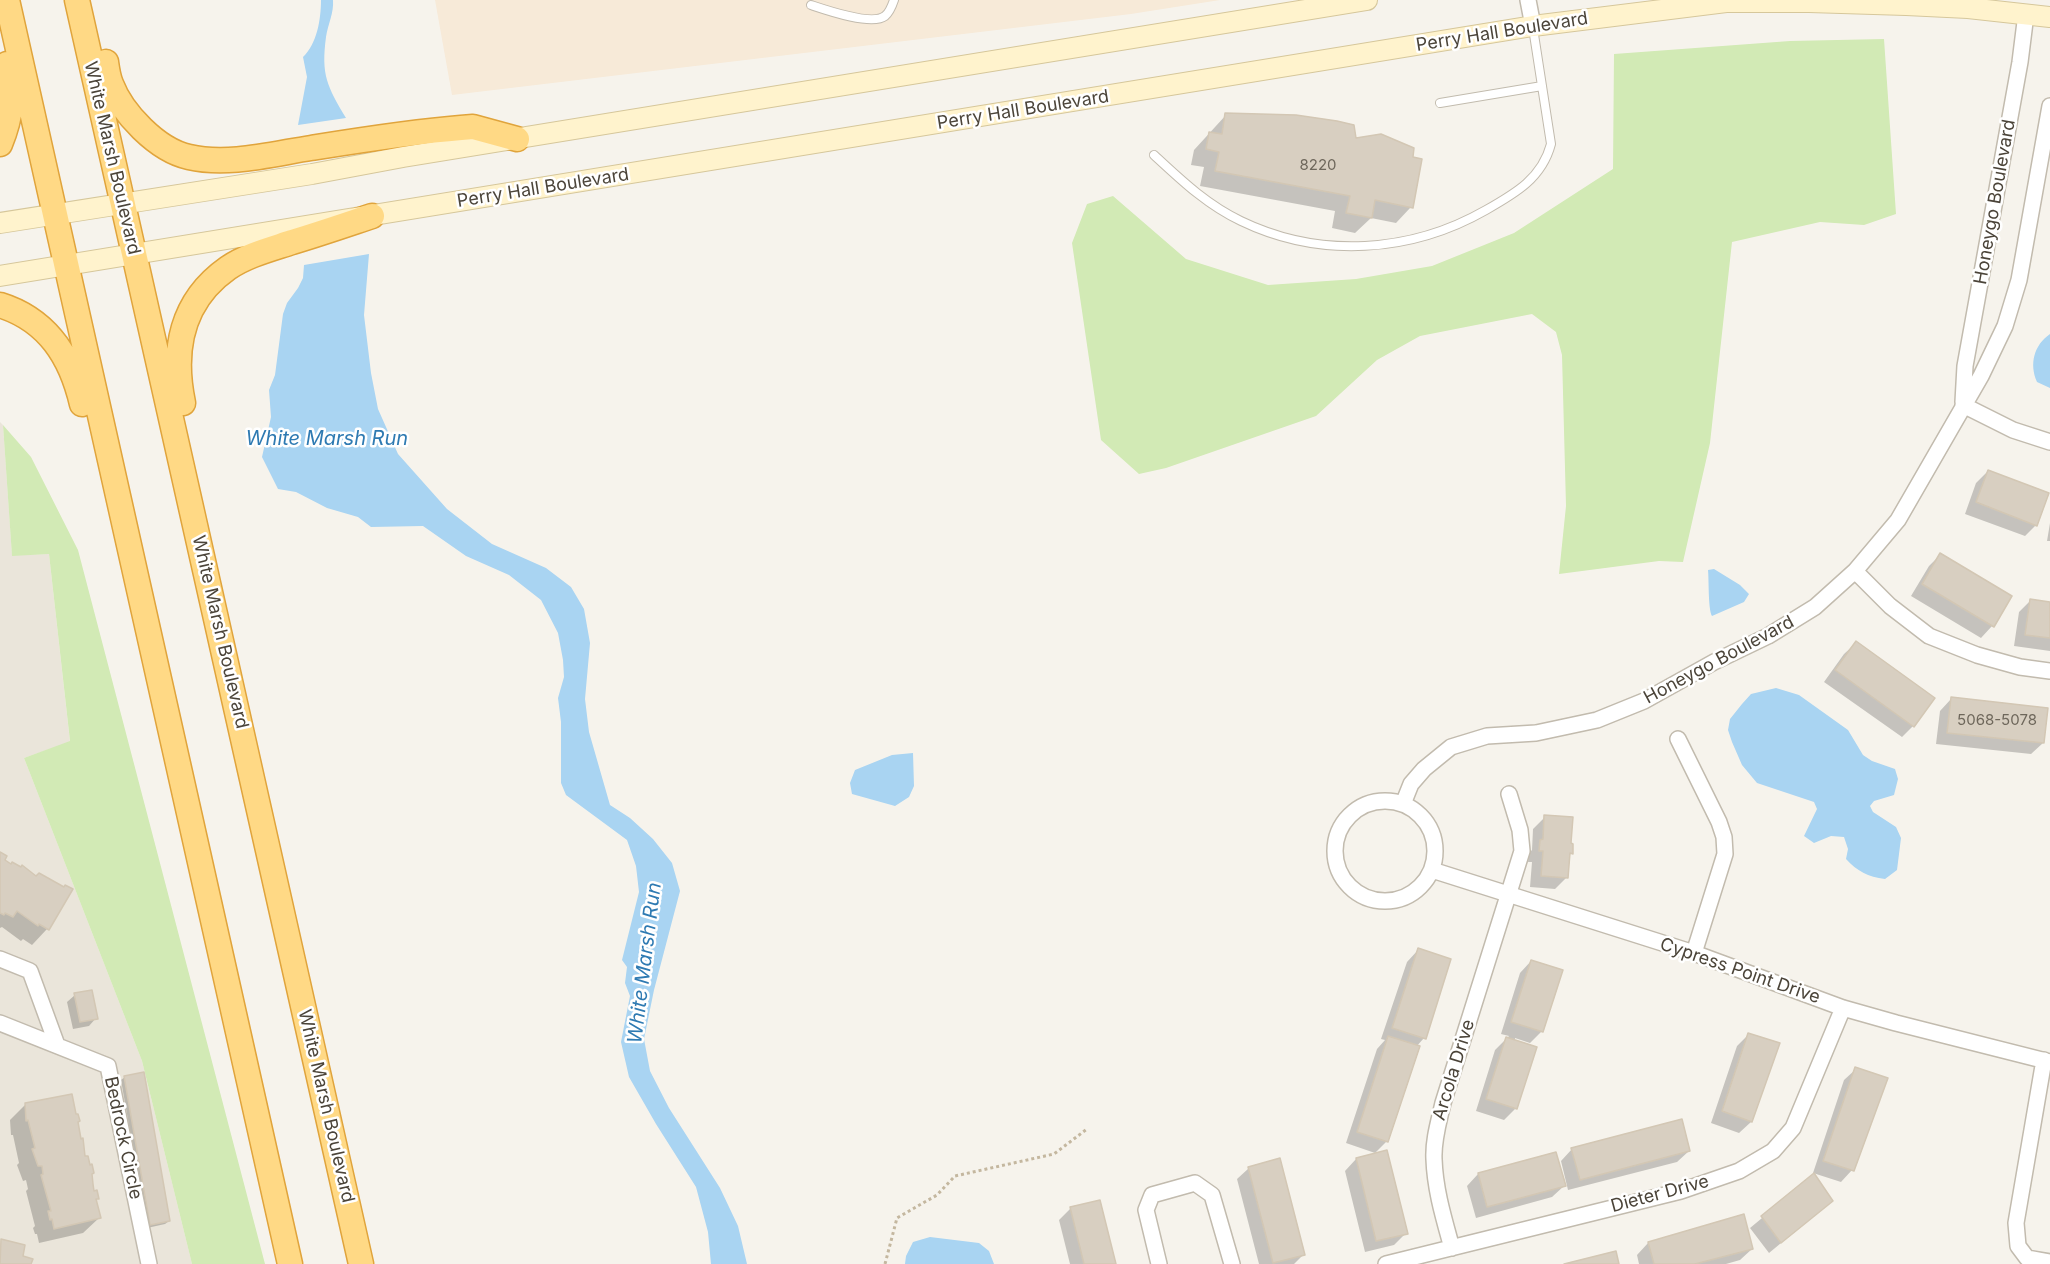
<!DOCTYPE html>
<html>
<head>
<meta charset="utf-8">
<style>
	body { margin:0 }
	canvas { display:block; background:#f6f3ec }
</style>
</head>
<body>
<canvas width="2050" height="1264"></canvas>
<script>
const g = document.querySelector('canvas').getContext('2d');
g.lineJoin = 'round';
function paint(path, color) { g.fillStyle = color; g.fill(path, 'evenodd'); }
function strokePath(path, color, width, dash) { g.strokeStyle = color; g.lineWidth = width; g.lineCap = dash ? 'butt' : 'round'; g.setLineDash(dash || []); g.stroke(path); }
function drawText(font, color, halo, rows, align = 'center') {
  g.font = font + ' Inter,sans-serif'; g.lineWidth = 5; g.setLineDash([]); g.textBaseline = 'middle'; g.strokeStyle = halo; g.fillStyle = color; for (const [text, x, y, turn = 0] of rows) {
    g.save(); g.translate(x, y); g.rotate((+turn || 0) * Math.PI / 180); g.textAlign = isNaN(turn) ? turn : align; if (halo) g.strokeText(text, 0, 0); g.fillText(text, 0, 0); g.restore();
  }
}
const residential = new Path2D(`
	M 0,422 L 3,425 L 12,555 L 49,554 L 70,742 L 24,758 L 142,1061 L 192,1264 L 0,1264 Z`);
const commercial = new Path2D(`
	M 435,0 L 1220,0 L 1131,14 L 452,95 Z`);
const green = new Path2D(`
	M 1884,39 L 1896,214 L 1864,225 L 1820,222 L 1732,242 L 1710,443 L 1683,562 L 1659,561 L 1559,574 L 1566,506 L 1562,355 L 1556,332 L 1532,314 L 1420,336 L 1377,360 L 1316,416 L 1166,468 L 1139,474 L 1101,440 L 1072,243 L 1087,204 L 1113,196 L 1186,259 L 1268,285 L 1356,279 L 1432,266 L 1514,233 L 1613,169 L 1614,54 L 1790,41 Z
	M 3,425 L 31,457 L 78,550 L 265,1264 L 192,1264 L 142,1061 L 24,758 L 70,741 L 49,554 L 12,556 Z`);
const water = new Path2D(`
	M 321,0 L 333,0 C 334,13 328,24 326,37 C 321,75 327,86 346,118 L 298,125 L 307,77 L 303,57 C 317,44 321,19 321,0 Z
	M 369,254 L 364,315 L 371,373 L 378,409 L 398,454 L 447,509 L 492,544 L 546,568 L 571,587 L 584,609 L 590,643 L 585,699 L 589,732 L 610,805 L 630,818 L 653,839 L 672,863 L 680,891 L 654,990 L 644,1039 L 650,1071 L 669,1108 L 720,1188 L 738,1226 L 747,1264 L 711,1264 L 708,1232 L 696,1187 L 656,1124 L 629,1077 L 621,1042 L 630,996 L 625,983 L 627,967 L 622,960 L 639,892 L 636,866 L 627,840 L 566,795 L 561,783 L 561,722 L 558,698 L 564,677 L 563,660 L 558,633 L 541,600 L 509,575 L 466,556 L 423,526 L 371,527 L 358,517 L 327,508 L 296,492 L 278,489 L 262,457 L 271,417 L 269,390 L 275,375 L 283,314 L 287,303 L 298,288 L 303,278 L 304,265 Z
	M 2050,334 L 2050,388 L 2037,382 C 2029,364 2034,345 2050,334 Z
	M 1714,569 L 1740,585 L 1749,594 L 1744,602 L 1712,616 C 1708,609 1709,580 1708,570 Z
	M 1776,688 L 1799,695 L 1848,730 L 1863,755 L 1872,761 L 1895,769 L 1898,779 L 1894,795 L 1874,801 L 1870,806 L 1873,812 L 1896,827 L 1901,838 L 1897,870 L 1885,879 C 1868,877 1857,871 1846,859 L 1848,849 L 1844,837 L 1831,836 L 1814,843 L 1804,836 L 1817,809 L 1814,802 L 1757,783 L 1742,765 L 1732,742 L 1728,730 L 1730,719 L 1742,704 L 1751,694 Z
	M 913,753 L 914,786 L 909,797 L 895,806 L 852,794 L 850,783 L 855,770 L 892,755 Z
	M 930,1237 L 979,1243 L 989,1251 L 994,1264 L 905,1264 L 906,1256 L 913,1242 Z`);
const shadow = new Path2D(`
	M 1226,115 L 1355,140 L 1411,207 L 1396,223 L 1371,218 L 1355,233 L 1332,228 L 1335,211 L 1200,186 L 1204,167 L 1191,165 L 1194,150 Z
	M 1988,471 L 2036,525 L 2025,536 L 1965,514 L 1976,483 Z
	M 2050,523 L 2050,541 L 2047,541 Z
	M 1940,555 L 2010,596 L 1992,626 L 1981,638 L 1911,596 L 1929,566 Z
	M 2030,601 L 2050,604 L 2050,651 L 2014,646 L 2019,612 Z
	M 1856,643 L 1913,726 L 1902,737 L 1824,682 L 1844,654 Z
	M 1951,699 L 2043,743 L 2031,754 L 1936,744 L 1940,711 Z
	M 1545,817 L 1569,845 L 1571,853 L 1568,856 L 1567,877 L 1555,889 L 1530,887 L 1532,862 L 1528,862 L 1529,853 L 1532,850 L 1533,829 Z
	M 0,854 L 3,861 L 36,878 L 71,890 L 47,929 L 32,945 L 23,939 L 21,941 L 2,927 L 0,928 Z
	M 1418,950 L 1424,1038 L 1416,1047 L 1387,1141 L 1375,1153 L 1346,1143 L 1377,1049 L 1385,1040 L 1381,1039 L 1407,962 Z
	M 1531,961 L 1542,1031 L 1530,1043 L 1515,1038 L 1516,1108 L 1504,1120 L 1476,1111 L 1495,1050 L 1509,1036 L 1501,1034 L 1520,973 Z
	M 75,995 L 96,1018 L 89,1026 L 73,1029 L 67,1002 Z
	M 1749,1034 L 1778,1044 L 1751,1122 L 1739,1133 L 1711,1123 L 1737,1046 Z
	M 1856,1069 L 1852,1170 L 1841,1182 L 1813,1173 L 1844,1080 Z
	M 125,1077 L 169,1221 L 165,1224 L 147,1228 L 121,1080 Z
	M 26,1104 L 77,1123 L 92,1193 L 97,1198 L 95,1201 L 99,1218 L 83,1233 L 39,1243 L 37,1234 L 35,1234 L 33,1228 L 35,1226 L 26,1191 L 28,1189 L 26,1180 L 23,1181 L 17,1165 L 19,1163 L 13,1135 L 11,1135 L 10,1120 Z
	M 1572,1149 L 1689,1151 L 1677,1162 L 1568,1190 L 1561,1161 Z
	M 1356,1159 L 1406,1233 L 1394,1245 L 1365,1252 L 1345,1171 Z
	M 1249,1168 L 1303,1255 L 1294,1264 L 1259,1264 L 1237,1179 Z
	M 1478,1174 L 1564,1186 L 1552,1197 L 1476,1218 L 1467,1186 Z
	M 1814,1175 L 1832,1201 L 1769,1253 L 1750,1228 Z
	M 1099,1201 L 1115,1264 L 1070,1264 L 1059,1220 L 1070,1209 Z
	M 1648,1243 L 1752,1249 L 1740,1260 L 1726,1264 L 1639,1264 L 1637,1255 Z`);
const building = new Path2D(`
	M 1225,113 L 1296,115 L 1337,121 L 1354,125 L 1356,138 L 1381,134 L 1414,148 L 1413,157 L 1422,159 L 1413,208 L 1375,200 L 1372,218 L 1346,213 L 1350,196 L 1215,171 L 1219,152 L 1206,149 L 1209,132 L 1222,134 Z
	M 1988,470 L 2049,493 L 2037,526 L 1976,502 Z
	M 1940,553 L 2012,596 L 1994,627 L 1922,584 Z
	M 2030,599 L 2050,602 L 2050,638 L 2025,635 Z
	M 1856,641 L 1935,698 L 1914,727 L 1835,670 Z
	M 1951,697 L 2048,708 L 2044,743 L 1947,733 Z
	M 1544,815 L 1573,817 L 1571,843 L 1573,844 L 1573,854 L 1570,853 L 1568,878 L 1541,876 L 1543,851 L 1539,851 L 1540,840 L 1543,839 Z
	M 0,852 L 7,856 L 5,860 L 11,864 L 12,862 L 21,867 L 22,865 L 36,876 L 39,873 L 64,887 L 65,885 L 73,889 L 49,930 L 39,924 L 38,926 L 17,911 L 13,917 L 5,913 L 4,915 L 0,913 Z
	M 1418,948 L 1451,959 L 1426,1039 L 1392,1028 Z
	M 1531,960 L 1563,970 L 1543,1032 L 1511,1022 Z
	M 92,990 L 98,1019 L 80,1022 L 74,993 Z
	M 1748,1033 L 1780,1043 L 1752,1122 L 1722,1111 Z
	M 1388,1036 L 1420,1046 L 1388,1142 L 1357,1132 Z
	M 1506,1037 L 1537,1047 L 1517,1109 L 1486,1099 Z
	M 1855,1067 L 1888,1078 L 1854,1171 L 1823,1161 Z
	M 144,1072 L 170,1221 L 150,1225 L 124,1076 Z
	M 72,1094 L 76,1114 L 78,1114 L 80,1121 L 78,1122 L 81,1139 L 83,1138 L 85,1156 L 88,1156 L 90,1165 L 92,1164 L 94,1173 L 92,1174 L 93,1184 L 94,1191 L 97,1190 L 99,1199 L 96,1199 L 101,1218 L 54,1229 L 52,1219 L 50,1220 L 48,1211 L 51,1211 L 41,1175 L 43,1174 L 42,1166 L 38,1166 L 32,1149 L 35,1148 L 28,1120 L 26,1121 L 25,1103 Z
	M 1682,1119 L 1690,1151 L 1580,1180 L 1571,1148 Z
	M 1387,1150 L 1408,1234 L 1376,1241 L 1356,1158 Z
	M 1556,1152 L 1566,1186 L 1487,1207 L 1478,1173 Z
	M 1280,1158 L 1305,1255 L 1273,1263 L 1248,1167 Z
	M 1814,1173 L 1833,1201 L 1781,1243 L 1761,1216 Z
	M 1100,1200 L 1116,1264 L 1084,1264 L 1070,1207 Z
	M 1744,1214 L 1753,1249 L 1695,1264 L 1654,1264 L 1648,1242 Z
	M 1,1239 L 25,1245 L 23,1256 L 33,1259 L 31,1264 L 0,1264 Z
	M 1616,1251 L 1619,1264 L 1564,1264 Z`);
const path = new Path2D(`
	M 885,1264 L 897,1218 L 937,1195 L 955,1176 L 1054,1154 L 1087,1129`);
const service = new Path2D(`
	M 811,5 C 826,10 872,26 885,16 C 890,12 892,6 894,0
	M 1440,103 L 1542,86
	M 1154,155 C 1181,180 1207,205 1241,221 C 1320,259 1411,253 1486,210 C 1516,193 1542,178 1551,144 L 1533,28`);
const minor = new Path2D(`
	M 1528,0 L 1533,26
	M 1963,402 L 1965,366 L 2020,62 L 2026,14
	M 1963,405 L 2013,430 L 2050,442
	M 1855,571 L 1890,606 L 1929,636 L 1977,655 L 2020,667 L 2050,671
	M 1678,739 L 1719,822 L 1724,837 L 1725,854 L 1694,953
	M1335 851a50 50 0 1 1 100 0a50 50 0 1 1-100 0Z
	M 1403,804 L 1411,784 L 1424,769 L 1451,747 L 1487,736 L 1536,733 L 1597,720 L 1644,701 L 1714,662 L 1768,636 L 1815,607 L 1855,571 L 1898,520 L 1981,376 L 2005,326 L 2019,280 L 2050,106
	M 1432,870 L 1694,953 L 1843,1008 L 1896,1023 L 2050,1062
	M 0,959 L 30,971 L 57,1045
	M 0,1023 L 108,1066 L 149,1264
	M 2044,1060 L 2016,1223 L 2018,1246 L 2027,1258 L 2050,1262
	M 1452,1248 C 1444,1219 1435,1190 1434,1159 C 1433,1140 1439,1121 1443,1103 L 1522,851 L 1520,830 L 1509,794
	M 1159,1264 L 1146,1210 L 1152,1195 L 1195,1183 L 1212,1195 L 1232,1264
	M 1386,1264 L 1681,1191 L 1739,1171 L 1773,1151 L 1793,1128 L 1843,1008`);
const secondary = new Path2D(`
	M 0,223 L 312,174 L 403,157 L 1367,0
	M 0,276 L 1533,26 L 1726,2 L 1809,2 L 1906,5 L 1968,8 L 2050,17`);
const trunk = new Path2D(`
	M 7,0 L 290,1264
	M 77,0 L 361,1264
	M 106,62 C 107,69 108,77 111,84 C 122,113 157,150 189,157 C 228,166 272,154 311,148 C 361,140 410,132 461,128 L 473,127 L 517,139
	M 0,144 C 12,115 13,95 7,64
	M 0,305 C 48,320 71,357 82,404
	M 183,403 C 172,350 181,301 228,268 C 247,255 271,249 292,242 C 319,234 345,225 372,216`);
const numberNames = [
	["8220",1318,165],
	["5068-5078",1997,720]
];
const streetNames = [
	["Perry Hall Boulevard",1502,32,-9],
	["Perry Hall Boulevard",1023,110,-9],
	["White Marsh Boulevard",112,158,77],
	["Perry Hall Boulevard",543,188,-9],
	["Honeygo Boulevard",1995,202,-80],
	["White Marsh Boulevard",220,632,77],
	["Honeygo Boulevard",1719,660,-28],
	["Cypress Point Drive",1740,971,19],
	["Arcola Drive",1454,1070,-73],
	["White Marsh Boulevard",326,1106,77],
	["Bedrock Circle",123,1138,78],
	["Dieter Drive",1660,1194,-15]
];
const waterNames = [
	["White Marsh Run",327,439],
	["White Marsh Run",645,963,-83]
];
paint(residential, '#eae5da');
paint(commercial, '#f7ead8');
paint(green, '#d2eab5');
paint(water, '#a9d4f2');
paint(shadow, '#0003');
paint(building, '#d8cfc1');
strokePath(building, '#d3c7b4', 1.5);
strokePath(service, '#c2bbae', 10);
strokePath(minor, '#c2bbae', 18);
strokePath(secondary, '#d6c79b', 22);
strokePath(trunk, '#e0a43c', 27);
strokePath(path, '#c4b79f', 3, [3, 3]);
strokePath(service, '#fff', 8);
strokePath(minor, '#fff', 15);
strokePath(secondary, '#fff3cd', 20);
strokePath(trunk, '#ffd985', 24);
drawText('15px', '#6e675b', null, numberNames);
drawText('18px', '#4b4439', '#fff', streetNames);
drawText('italic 20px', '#2e7ab2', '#fff', waterNames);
</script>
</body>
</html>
